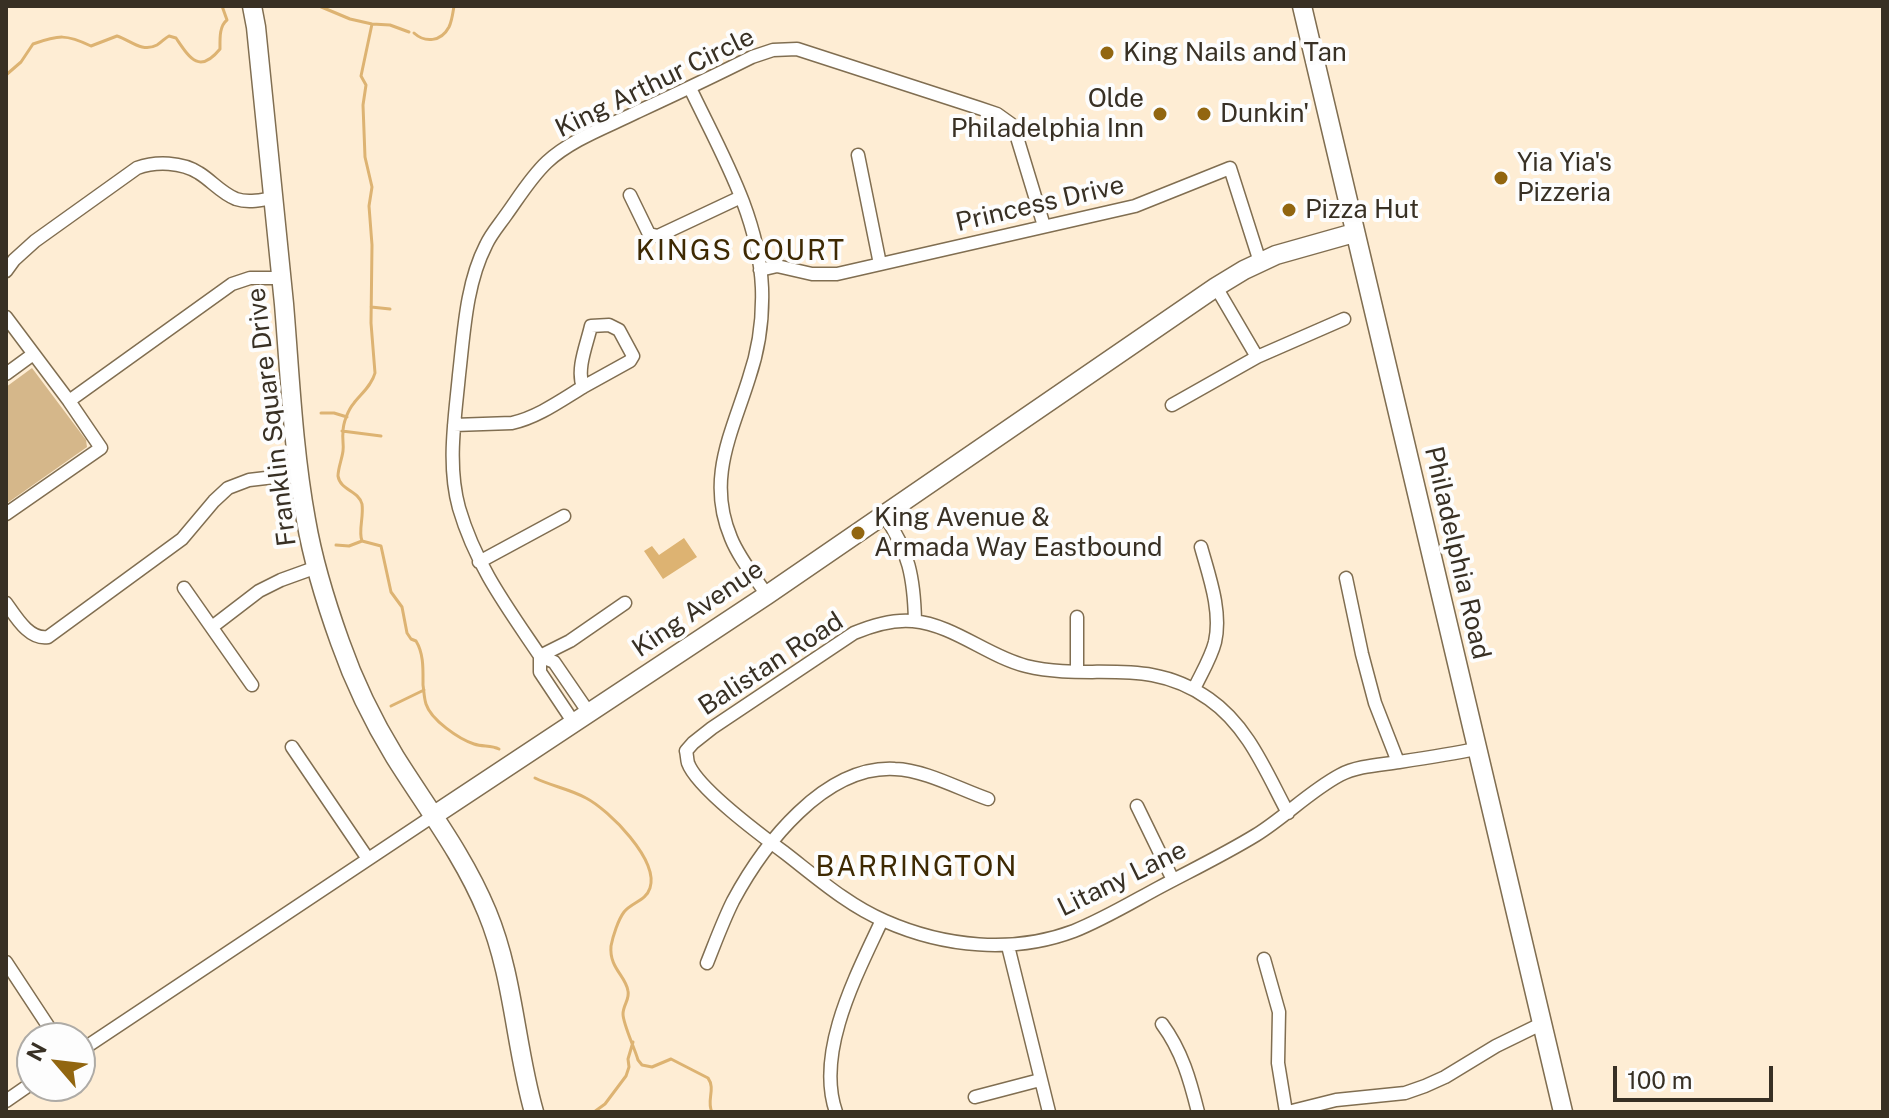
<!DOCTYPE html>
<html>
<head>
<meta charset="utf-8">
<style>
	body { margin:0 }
	#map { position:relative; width:1889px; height:1118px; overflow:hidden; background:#feedd4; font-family:"Public Sans",sans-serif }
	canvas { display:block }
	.frame { position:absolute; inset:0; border:8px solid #383024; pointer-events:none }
	.north { position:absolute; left:16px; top:1022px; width:80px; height:80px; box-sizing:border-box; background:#fdfdfd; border:2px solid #aeaba6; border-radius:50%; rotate:298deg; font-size:22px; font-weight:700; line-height:32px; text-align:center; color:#383024 }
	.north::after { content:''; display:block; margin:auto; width:28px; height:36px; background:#926610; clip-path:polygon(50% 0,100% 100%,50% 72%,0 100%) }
	.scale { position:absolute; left:1613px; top:1066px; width:160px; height:36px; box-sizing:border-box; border:4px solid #383024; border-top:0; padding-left:10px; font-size:24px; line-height:28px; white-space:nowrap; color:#383024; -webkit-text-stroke:6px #fdfdfd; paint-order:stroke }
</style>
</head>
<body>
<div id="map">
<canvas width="1889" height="1118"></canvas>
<div class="frame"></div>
<div class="north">N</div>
<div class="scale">100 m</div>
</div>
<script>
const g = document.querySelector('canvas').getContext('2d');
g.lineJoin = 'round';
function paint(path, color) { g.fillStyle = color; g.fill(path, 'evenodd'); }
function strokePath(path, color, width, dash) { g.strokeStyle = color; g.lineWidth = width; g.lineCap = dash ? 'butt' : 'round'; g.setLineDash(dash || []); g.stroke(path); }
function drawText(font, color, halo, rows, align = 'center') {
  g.font = font + ' "Public Sans",sans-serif'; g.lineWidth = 8; g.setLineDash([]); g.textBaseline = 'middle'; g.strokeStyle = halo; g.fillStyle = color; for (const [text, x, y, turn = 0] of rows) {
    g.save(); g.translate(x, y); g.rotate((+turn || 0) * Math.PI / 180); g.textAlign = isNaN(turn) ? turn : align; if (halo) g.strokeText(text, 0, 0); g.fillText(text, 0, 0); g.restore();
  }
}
const green = new Path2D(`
	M 32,368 L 86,440 L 87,447 L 6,504 L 6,387 Z`);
const water = new Path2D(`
	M 684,538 L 697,557 L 663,579 L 644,551 L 652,546 L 659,555 Z`);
const stream = new Path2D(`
	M 319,6 L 350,19 L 372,24 L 390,25 L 409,32
	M 414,33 C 425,43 441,42 449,27 C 452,21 453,12 454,6
	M 6,75 L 21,62 L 33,44 C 59,35 66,34 91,46 L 117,36 C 130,40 142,53 157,45 C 162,42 165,38 169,36 L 176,38 C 189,57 199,75 220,49 C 220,40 219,26 227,20 L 222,6
	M 371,307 L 390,309
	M 321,413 L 334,413 L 347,417
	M 342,431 L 381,436
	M 362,541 C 358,531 364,517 362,504 C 359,491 340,490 338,476 C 338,468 342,459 343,451 C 344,445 342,439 343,432 C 343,423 348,410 354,403 C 361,394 372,385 375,373 L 371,323 L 372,245 L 369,206 L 372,187 L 365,157 L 363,105 L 366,85 L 361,76 L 372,24
	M 336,545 L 349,546 L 362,541 L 381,546 L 391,592 L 402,607 L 407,633 L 411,639 L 416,641 C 424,654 423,670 423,685 C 424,691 424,698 426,704 C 431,720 459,739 474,744 C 483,747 491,745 499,749
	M 391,706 L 424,690
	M 535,778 C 551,786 570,789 586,798 C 609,810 659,860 650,888 C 646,901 632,902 624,912 C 618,920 613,936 611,946 C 609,968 626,976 628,991 C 630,999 623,1005 623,1014 C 623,1024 635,1049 638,1060 L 642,1065 L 652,1067 L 671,1059
	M 671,1059 L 708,1078 C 716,1089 706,1101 712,1112
	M 594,1112 L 605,1104 L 626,1076 L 629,1067 L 628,1059 L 633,1042`);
const street = new Path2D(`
	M 690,88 C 720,151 759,216 762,288 C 763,318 759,349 749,378 C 732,433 706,479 731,538 C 739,558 754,576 767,595
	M 858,155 L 880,264
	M 630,195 L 649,234 L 658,236 L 741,197
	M 760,270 L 777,266 L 812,274 L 837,274 L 1135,206 L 1230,168 L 1260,262
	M 6,271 L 14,260 L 35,241 L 137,168 C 156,161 182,162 199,173 C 212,181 221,193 236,199 C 248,203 261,200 274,198
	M 1216,287 L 1257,357
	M 6,317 L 69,401 L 101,448 L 6,514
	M 609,325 L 619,330 L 633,356 L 630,361 L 583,387 C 576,369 587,344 591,326 Z
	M 6,374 L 32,355
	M 69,401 L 232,284 L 250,278 L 281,278
	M 1172,405 L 1257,357 L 1344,319
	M 454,425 L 512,423 C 538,417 560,401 583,387
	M 884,515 C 909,551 914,578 915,621
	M 479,562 L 564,516
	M 1346,578 L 1362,654 L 1375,703 L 1398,762
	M 184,588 L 252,685
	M 6,603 C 16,617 29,640 48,637 L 182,539 L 214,501 L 228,488 L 249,480 L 300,474
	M 625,603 L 570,641 L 540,656 C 507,607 476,566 459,508 C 447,465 455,418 459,375 C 464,332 466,284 486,245 C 491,234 499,225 506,215 C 519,197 531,177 547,162 C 572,139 607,127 637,112 C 676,94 714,76 752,57 L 773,50 L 797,49 L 979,108 L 997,114 L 1011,124 L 1016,134 L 1044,226
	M 212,627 L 259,591 L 281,580 L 317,567
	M 1077,671 L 1077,617
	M 1194,689 C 1201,674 1211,658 1215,642 C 1222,611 1209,576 1201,547
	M 574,723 L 540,672 L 540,656 L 554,662 L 589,713
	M 292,747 L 368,859
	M 1137,806 L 1173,880
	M 1288,813 C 1266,772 1248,726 1209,699 C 1147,655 1092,682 1026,666 C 987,656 954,625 913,621 C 893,619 873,625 854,633 L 712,728 L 693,743 L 686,751 C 687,754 687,760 688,763 C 697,788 762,836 785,853 C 816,877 849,906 885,921 C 944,947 1013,954 1074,931 C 1104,919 1132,902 1160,887 C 1192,870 1225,854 1256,835 C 1285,817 1310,791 1340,775 C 1357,766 1379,765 1399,762 C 1425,758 1451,754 1476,749
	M 1008,946 L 1049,1112
	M 1264,959 L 1279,1012 L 1278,1063 L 1286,1112
	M 6,962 L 56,1038
	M 707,963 C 715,943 723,921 733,901 C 763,845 824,765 895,769 C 925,770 959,789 988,799
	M 1162,1024 C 1182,1051 1190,1080 1198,1112
	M 80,1051 L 433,816
	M 975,1097 L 1040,1080
	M 6,1101 L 32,1083
	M 836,1112 C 815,1052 857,974 882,920
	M 1288,1112 L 1336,1100 L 1405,1093 L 1425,1086 L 1445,1077 L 1496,1046 L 1541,1024`);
const secondary = new Path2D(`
	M 252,6 L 256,27 C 265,119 275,212 284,304 C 290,376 293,449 306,520 C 313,561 326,603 340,642 C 354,682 373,721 395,757 C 427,808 464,856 487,912 C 514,977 515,1046 534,1112
	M 1302,6 L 1563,1112
	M 433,816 L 767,595 L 1216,287 L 1244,270 L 1276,255 L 1354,233`);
const markers = [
	[1107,53,8,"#926610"],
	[1160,114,8,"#926610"],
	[1204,114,8,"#926610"],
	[1501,178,8,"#926610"],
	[1289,210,8,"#926610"],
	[858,533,8,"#926610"]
];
const poiNames = [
	["King Nails and Tan",1123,53],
	["Olde",1144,99,"right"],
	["Philadelphia Inn",1144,129,"right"],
	["Dunkin'",1220,114],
	["Yia Yia's",1517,163],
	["Pizzeria",1517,193],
	["Pizza Hut",1305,210],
	["King Avenue &",874,518],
	["Armada Way Eastbound",874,548]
];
const streetNames = [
	["King Arthur Circle",655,83,-26],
	["Princess Drive",1040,204,-13],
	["Franklin Square Drive",272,417,-97],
	["Philadelphia Road",1457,553,77],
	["King Avenue",698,609,-34],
	["Balistan Road",771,664,-33],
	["Litany Lane",1122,879,-26]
];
const neighbourhoodNames = [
	["KINGS COURT",741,251],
	["BARRINGTON",917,867]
];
paint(green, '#d5b78a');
paint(water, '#ddb372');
strokePath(stream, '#ddb372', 3);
strokePath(street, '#806e51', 15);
strokePath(secondary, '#806e51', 21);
strokePath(street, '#fff', 12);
strokePath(secondary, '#fff', 18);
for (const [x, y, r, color] of markers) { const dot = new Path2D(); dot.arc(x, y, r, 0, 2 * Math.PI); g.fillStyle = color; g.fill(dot); strokePath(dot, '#fdfdfd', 3); }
drawText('26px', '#383024', '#fdfdfd', poiNames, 'left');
drawText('26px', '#383024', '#fdfdfd', streetNames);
g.letterSpacing = '2px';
drawText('28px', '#3e2902', '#fdfdfd', neighbourhoodNames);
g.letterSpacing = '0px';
</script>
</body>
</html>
